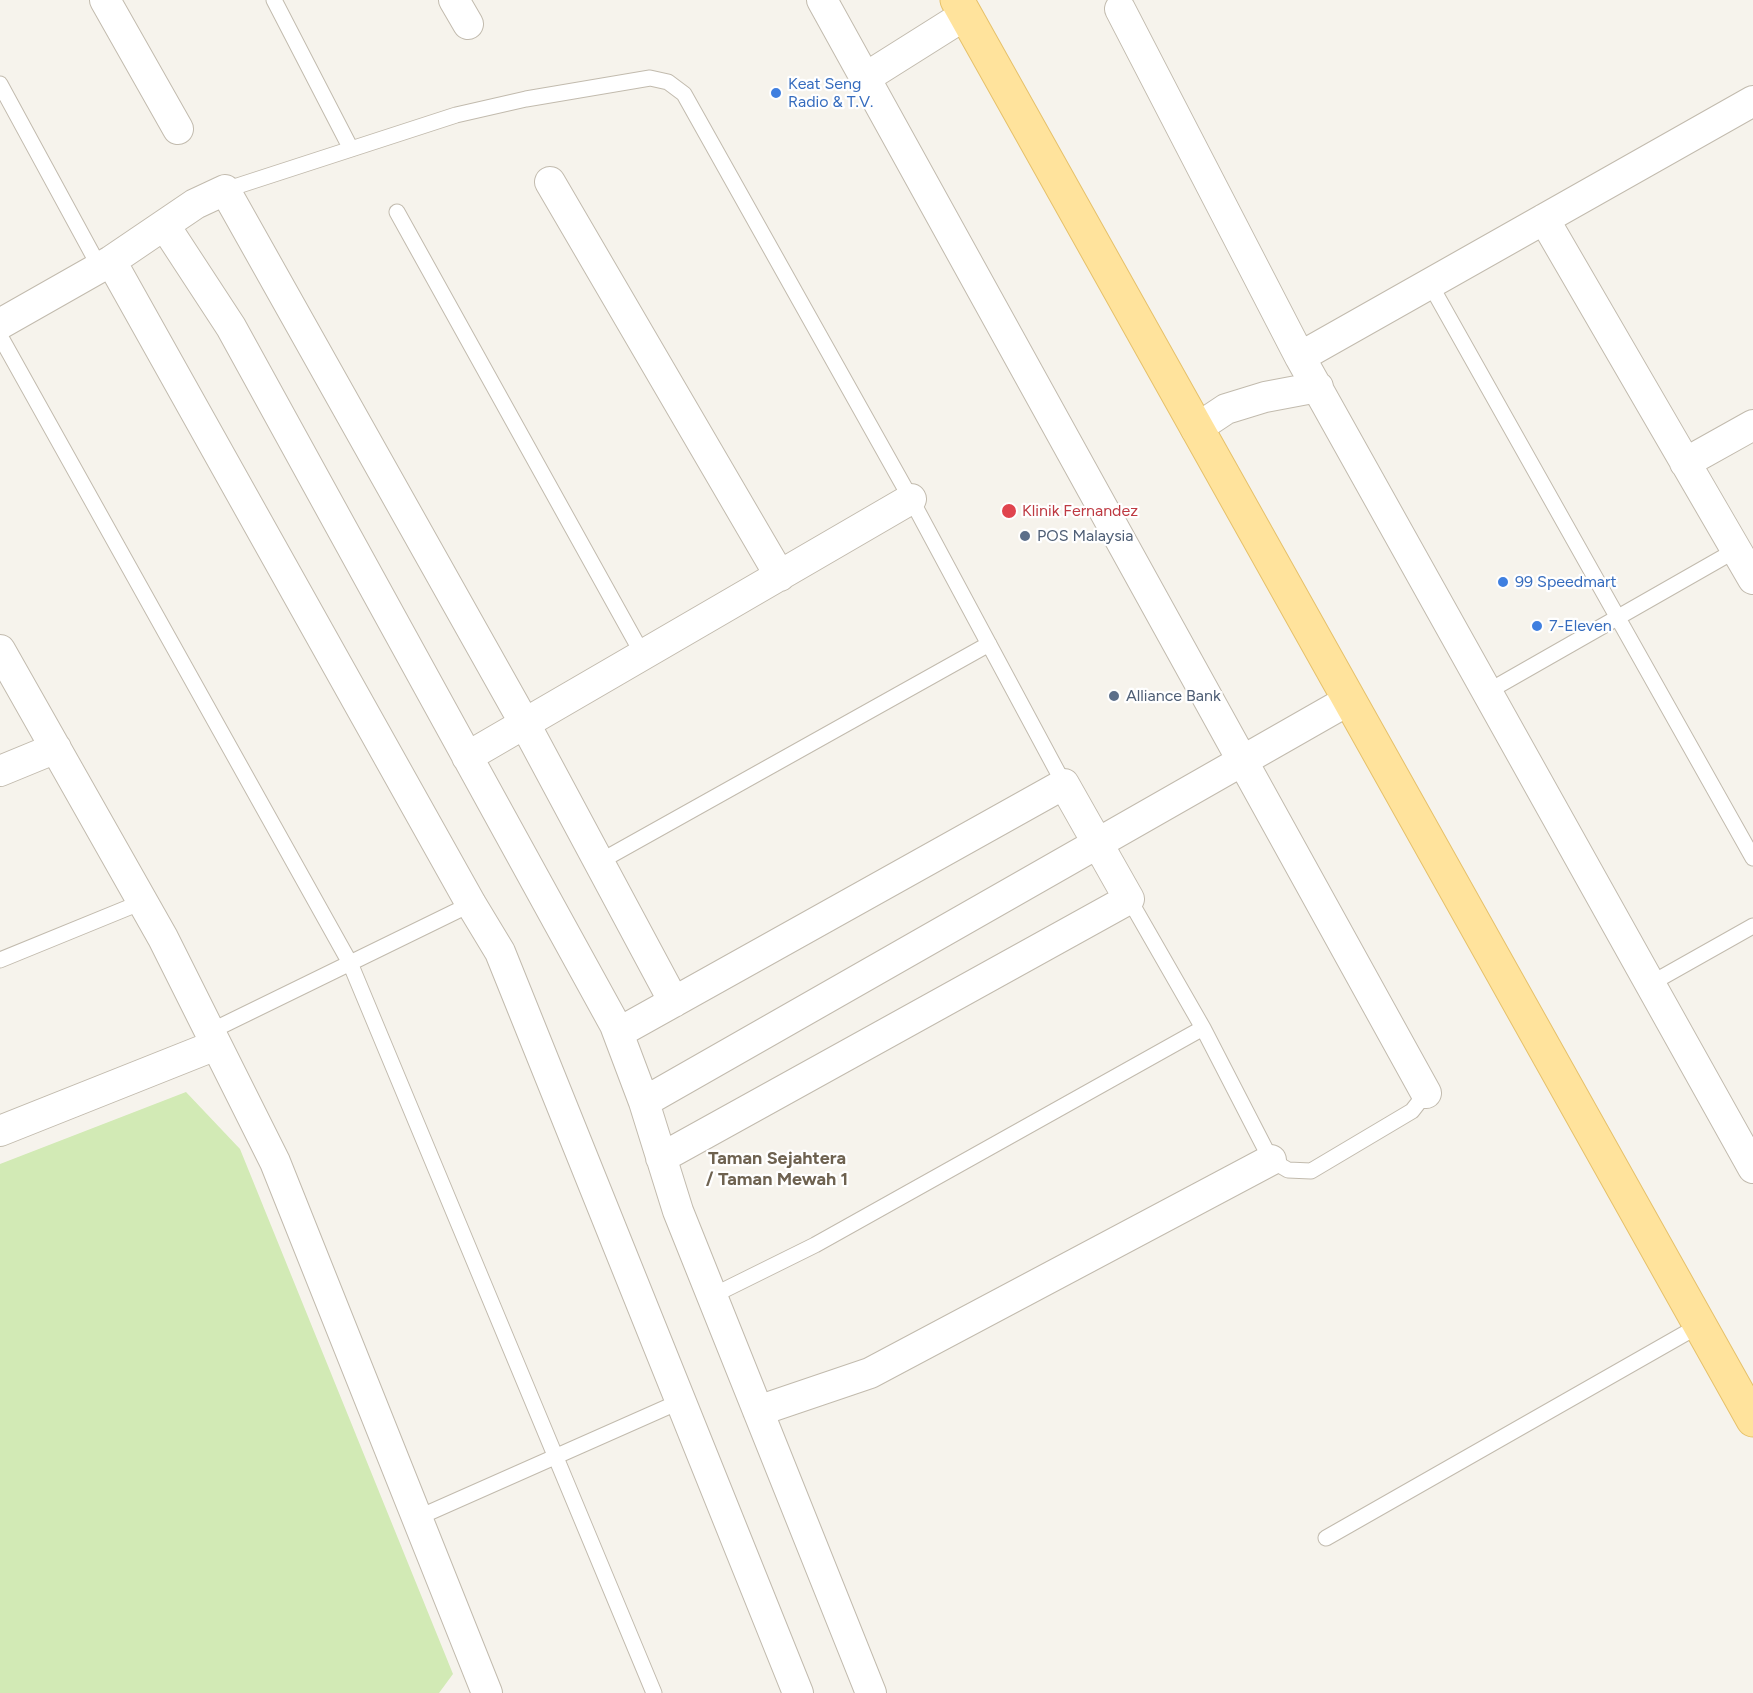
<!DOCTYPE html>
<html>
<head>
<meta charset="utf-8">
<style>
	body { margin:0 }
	canvas { display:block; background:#f6f3ec }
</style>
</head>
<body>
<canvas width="1753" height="1693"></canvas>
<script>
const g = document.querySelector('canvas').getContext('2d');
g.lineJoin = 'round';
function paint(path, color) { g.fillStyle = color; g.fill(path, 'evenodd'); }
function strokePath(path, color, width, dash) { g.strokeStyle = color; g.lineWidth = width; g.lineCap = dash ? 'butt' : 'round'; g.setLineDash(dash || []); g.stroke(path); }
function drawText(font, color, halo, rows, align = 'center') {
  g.font = font + ' Figtree,sans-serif'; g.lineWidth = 4.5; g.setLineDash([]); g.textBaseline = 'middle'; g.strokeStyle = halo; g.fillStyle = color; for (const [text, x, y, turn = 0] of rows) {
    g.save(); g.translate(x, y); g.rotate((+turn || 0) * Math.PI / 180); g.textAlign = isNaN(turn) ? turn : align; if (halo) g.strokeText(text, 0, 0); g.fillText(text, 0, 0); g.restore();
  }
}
const green = new Path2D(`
	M 186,1092 L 240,1149 L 453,1674 L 439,1693 L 0,1693 L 0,1164 Z`);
const lane = new Path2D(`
	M 274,0 L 351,149
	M 0,84 L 100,268
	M 225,190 L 456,115 L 526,99 L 650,78 L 668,82 L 684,94 L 911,499 L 1064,784
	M 397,212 L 643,655
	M 1430,284 L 1753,858
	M 0,336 L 350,963 L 654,1693
	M 1487,692 L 1736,550
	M 599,862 L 989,644
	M 1129,899 L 1203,1028 L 1271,1160 L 1288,1170 L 1311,1171 L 1412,1111 L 1426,1093
	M 0,960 L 142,902
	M 1650,984 L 1753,926
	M 209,1032 L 471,904
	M 712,1296 L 815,1245 L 1203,1028
	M 417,1518 L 681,1401
	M 1326,1538 L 1700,1325`);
const street = new Path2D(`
	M 105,0 L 178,129
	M 454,0 L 468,24
	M 822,0 L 1426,1093
	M 1120,9 L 1300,357 L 1753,1168
	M 865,78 L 965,15
	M 550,182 L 780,576
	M 1544,219 L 1753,579
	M 165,226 L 231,327 L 615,1025 L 644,1102 L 678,1211 L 871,1693
	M 111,261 L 471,904 L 500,952 L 798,1693
	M 0,324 L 111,261 L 195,204 L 225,190 L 525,724 L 674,1002
	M 1300,357 L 1753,101
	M 1196,429 L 1226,409 L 1265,397 L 1318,387
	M 1685,463 L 1753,425
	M 0,650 L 163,938 L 275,1162 L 487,1693
	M 467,757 L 911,499
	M 0,771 L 56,748
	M 618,1033 L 1064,784 L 1129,899 L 661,1158
	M 644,1102 L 1349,700
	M 0,1131 L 216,1045
	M 758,1411 L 870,1373 L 1271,1160`);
const primary = new Path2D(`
	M 957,0 L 1753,1420`);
const markers = [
	[776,93,6,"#3f7fe0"],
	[1009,511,8,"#e0444e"],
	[1025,536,6,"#5c6f8a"],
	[1503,582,6,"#3f7fe0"],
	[1537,626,6,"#3f7fe0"],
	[1114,696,6,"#5c6f8a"]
];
const shopNames = [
	["Keat Seng",788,84],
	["Radio & T.V.",788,102],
	["99 Speedmart",1515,582],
	["7-Eleven",1549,626]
];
const healthNames = [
	["Klinik Fernandez",1022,511]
];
const serviceNames = [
	["POS Malaysia",1037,536],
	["Alliance Bank",1126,696]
];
const neighbourhoodNames = [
	["Taman Sejahtera",777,1159],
	["/ Taman Mewah 1",777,1180]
];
paint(green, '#d2eab5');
strokePath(lane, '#c2bbae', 17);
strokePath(street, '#c2bbae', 32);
strokePath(primary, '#e6c16a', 35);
strokePath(lane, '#fff', 15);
strokePath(street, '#fff', 30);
strokePath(primary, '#ffe39c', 33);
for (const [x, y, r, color] of markers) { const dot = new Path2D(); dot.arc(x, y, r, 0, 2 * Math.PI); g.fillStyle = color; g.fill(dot); strokePath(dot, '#fff', 2); }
drawText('16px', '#366cbe', '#fff', shopNames, 'left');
drawText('16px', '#be3a42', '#fff', healthNames, 'left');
drawText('16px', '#4e5e75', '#fff', serviceNames, 'left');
drawText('bold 18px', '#6e6250', '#fff', neighbourhoodNames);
</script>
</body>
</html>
